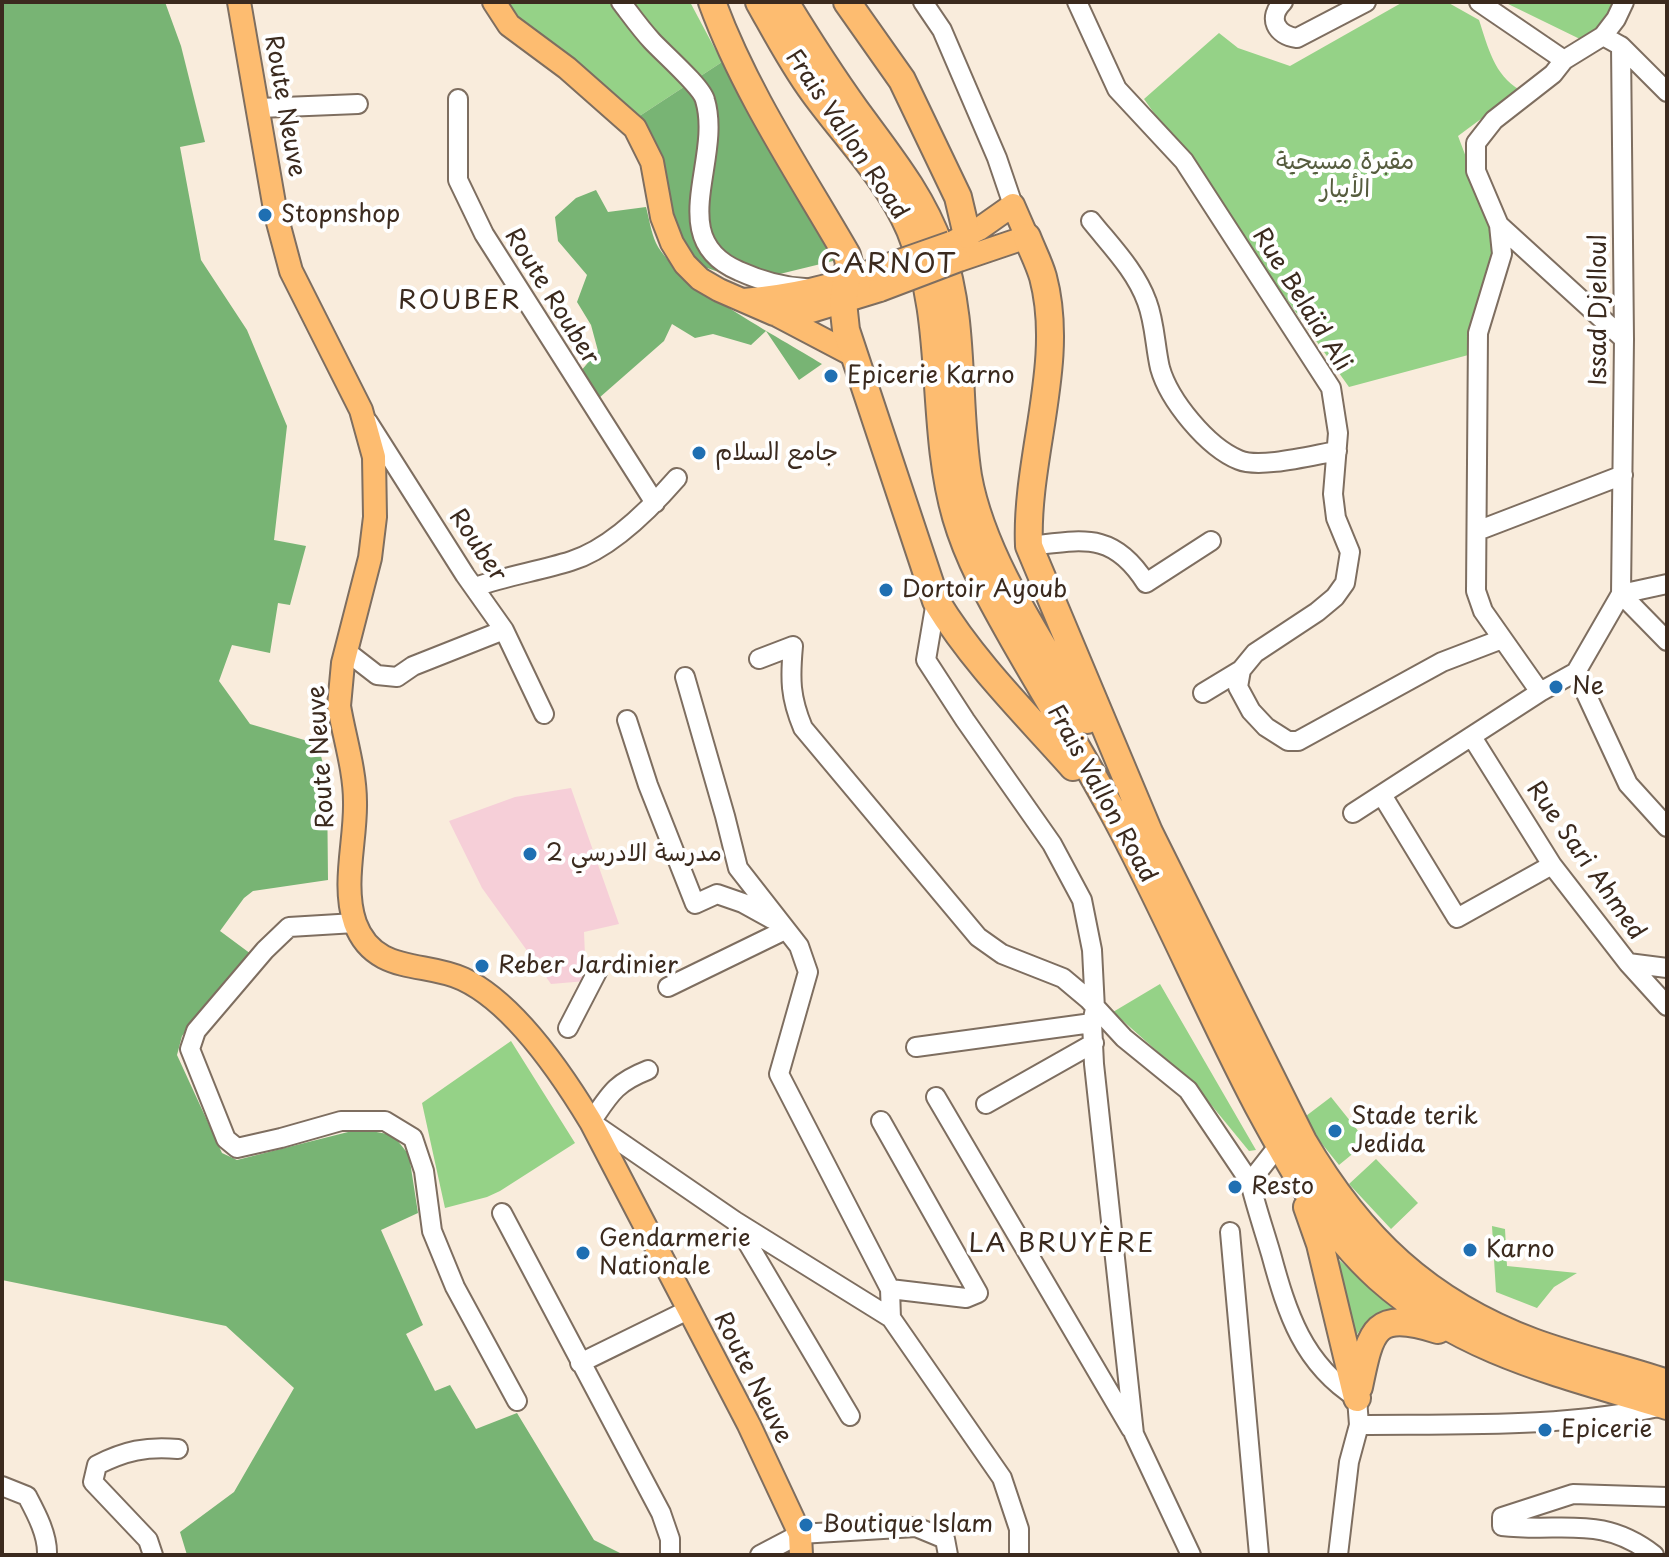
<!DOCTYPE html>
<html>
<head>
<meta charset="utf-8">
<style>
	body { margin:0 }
	#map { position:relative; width:1669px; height:1557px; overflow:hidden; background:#f9ecdc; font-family:"Playpen Sans",sans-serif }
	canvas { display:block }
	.frame { position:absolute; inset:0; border:4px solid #3b2a1e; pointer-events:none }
</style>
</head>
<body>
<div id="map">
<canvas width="1669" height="1557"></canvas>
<div class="frame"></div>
</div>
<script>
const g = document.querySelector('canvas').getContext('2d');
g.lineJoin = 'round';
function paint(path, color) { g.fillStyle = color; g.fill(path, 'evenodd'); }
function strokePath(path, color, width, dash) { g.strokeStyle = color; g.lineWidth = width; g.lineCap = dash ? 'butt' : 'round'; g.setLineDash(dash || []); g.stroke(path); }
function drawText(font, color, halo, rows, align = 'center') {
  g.font = font + ' "Playpen Sans","Playpen Sans Arabic",sans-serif'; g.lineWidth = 8; g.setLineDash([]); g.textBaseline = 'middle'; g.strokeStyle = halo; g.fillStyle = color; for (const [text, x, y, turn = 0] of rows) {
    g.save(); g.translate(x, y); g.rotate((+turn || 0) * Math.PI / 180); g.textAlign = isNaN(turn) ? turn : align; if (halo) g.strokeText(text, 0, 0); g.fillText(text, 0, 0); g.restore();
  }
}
const built = new Path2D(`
	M 571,788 L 619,924 L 584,932 L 586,981 L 551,984 L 482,888 L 449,821 L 515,797 Z`);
const green = new Path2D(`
	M 503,2 L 690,2 L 722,62 L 638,117 L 514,20 Z
	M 1403,2 L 1447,2 L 1479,20 C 1488,47 1494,75 1520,90 L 1458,136 L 1491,223 L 1494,258 L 1472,354 L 1349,387 L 1144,99 L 1219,33 L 1238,48 L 1290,66 Z
	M 1504,2 L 1615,2 L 1608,18 L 1584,41 Z
	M 1160,984 L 1256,1150 L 1249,1151 L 1194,1084 L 1113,1012 Z
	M 511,1041 L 575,1143 L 500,1191 L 487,1197 L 445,1208 L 422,1103 Z
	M 1331,1097 L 1367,1142 L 1339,1165 L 1302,1119 Z
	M 1376,1159 L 1418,1203 L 1391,1229 L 1349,1184 Z
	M 1492,1226 L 1505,1229 L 1507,1266 L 1577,1273 L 1554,1287 L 1537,1308 L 1496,1292 Z
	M 1329,1251 L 1394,1309 L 1362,1327 L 1350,1345 Z`);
const forest = new Path2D(`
	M 2,2 L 165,2 L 181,46 L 205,142 L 180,147 L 201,260 L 247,330 L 287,426 L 274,540 L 306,546 L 290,605 L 278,603 L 270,653 L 232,645 L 219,681 L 250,724 L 318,744 L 327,780 L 328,880 L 253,891 L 244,898 L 220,931 L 251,954 L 182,1036 L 177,1055 L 222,1153 L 237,1160 L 360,1129 L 393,1135 L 409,1155 L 418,1213 L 381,1230 L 423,1325 L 406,1334 L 435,1391 L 450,1385 L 476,1429 L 517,1413 L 594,1540 L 624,1555 L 187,1555 L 180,1532 L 234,1492 L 294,1388 L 226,1326 L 2,1280 Z
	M 722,62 L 837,260 L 747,282 L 693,263 L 684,257 L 638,117 Z
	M 596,190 L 608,212 L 646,207 C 649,218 651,232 656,243 C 676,284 781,338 822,364 L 799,380 L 766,331 L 751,345 L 713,334 L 695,338 L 672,324 L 664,341 L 591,405 L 574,379 L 598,351 L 591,325 L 577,302 L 587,275 L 558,241 L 555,217 L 576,198 Z`);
const minor = new Path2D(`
	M 621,2 C 631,15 640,28 652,41 C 663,53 702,87 705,100 C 723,160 663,239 739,271 C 759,280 783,287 805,288
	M 923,2 L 942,30 L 997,158 L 1013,205
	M 1077,2 L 1117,89 L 1184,161 L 1331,388 L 1338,433 L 1333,494 L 1336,518 L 1350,552 L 1345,583 L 1335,597 L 1317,612 L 1255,653 L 1241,670 L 1238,687 L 1251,711 L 1266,727 L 1288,741 L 1298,741 L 1442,662 L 1502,639
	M 1283,2 C 1267,18 1276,35 1297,38 L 1366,2
	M 1479,2 L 1564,60
	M 1621,46 L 1667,92
	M 458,99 L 458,180 L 484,234 L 655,503
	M 259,108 L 358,104
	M 1091,221 C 1111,246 1136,271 1147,302 C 1155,323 1155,347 1160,368 C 1169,400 1207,447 1239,460 C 1260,469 1313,455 1337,451
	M 1499,225 L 1624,339
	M 368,422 L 465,575 L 504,630 L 544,714
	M 1477,531 L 1623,475
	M 1029,546 C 1083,540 1113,531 1146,583 L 1211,541
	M 475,587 C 506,576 539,571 571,561 C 610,549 650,509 677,478
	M 1621,594 L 1667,641
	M 1621,594 L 1667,584
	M 936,601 L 926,660 L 965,720 L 1052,844 L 1082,900 L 1092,950 L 1095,1009 L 1092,1023 L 1094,1064 L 1134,1434 L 1191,1555
	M 346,651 L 377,675 L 397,677 L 413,666 L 504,630
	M 759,659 L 793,646 C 790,679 790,697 803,728 L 978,937 L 1002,954 L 1063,978 L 1088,999 L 1124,1038 L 1188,1090 L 1250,1182 L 1279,1145
	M 1576,672 L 1628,784 L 1667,827
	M 685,677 L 725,816 L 738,868 L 799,946 L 808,972 L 779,1074 L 890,1289 L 891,1318 L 1002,1478 L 1019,1529 L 1019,1555
	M 1540,692 L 1483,611 L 1476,591 L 1478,333 L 1502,254 L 1499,225 L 1476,171 L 1476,143 L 1494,120 L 1553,74 L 1564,60 L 1603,36 L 1616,19 L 1624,2
	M 1203,693 L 1241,670
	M 627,720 L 648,785 L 695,904 L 717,894 L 743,903 L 772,919
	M 1472,737 L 1552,865 L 1628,963 L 1667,1006
	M 1382,795 L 1457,918 L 1552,865
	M 1353,813 L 1540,692 L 1576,672 L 1621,594 L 1624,339 L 1621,46 L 1603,36
	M 355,923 L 289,927 L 265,950 L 196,1031 L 190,1049 L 226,1139 L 237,1148 L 281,1138 L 341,1121 L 385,1121 L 413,1138 L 424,1171 L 432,1231 L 455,1287 L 517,1401
	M 1628,963 L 1667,968
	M 668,987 L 785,930
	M 568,1028 L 597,972
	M 916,1047 L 1092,1023
	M 648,1070 C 615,1083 610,1094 591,1122 L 735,1221 L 891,1318
	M 936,1097 L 1131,1429
	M 986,1104 L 1094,1043
	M 881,1121 L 978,1293 L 966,1298 L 890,1289
	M 1250,1182 C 1256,1207 1264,1230 1271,1254 C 1287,1313 1303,1364 1357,1398 L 1359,1425 L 1349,1462 L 1338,1555
	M 502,1213 L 661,1513 L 670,1539 L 670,1555
	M 737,1225 L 850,1416
	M 1230,1232 L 1259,1555
	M 580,1363 L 688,1310
	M 1359,1425 C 1460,1424 1564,1428 1663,1406
	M 2,1486 L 27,1496 C 36,1513 48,1535 47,1555
	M 153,1555 L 148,1540 L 93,1482 L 97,1465 C 125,1451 146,1446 178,1449
	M 760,1555 L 800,1534 L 916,1527 L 945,1539 L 948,1555
	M 1654,1555 C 1601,1514 1562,1533 1502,1526 L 1502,1517 L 1573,1494 L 1667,1497`);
const major = new Path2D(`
	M 239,2 L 276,215 L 291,271 L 361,410 L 374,457 L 375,517 L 370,558 L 343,663 L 339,706 C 344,736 355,770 355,802 C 356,840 342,885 355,923 C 374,975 425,961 463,979 C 514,1003 562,1074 591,1122 L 749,1425 L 800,1534 L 801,1555
	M 494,2 L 509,25 L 567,68 L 635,128 L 652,162 L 662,217 L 672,243 L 685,264 L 700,279 L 719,290 L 774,314 L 808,312 L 880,290
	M 955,241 L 979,229 L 1013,205 L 1027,237
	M 959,260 L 1027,237
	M 744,300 C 793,295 828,288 874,270
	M 775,314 L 853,355`);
const highway = new Path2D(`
	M 712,2 C 745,92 799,172 847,255 L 849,263 L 843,302 L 846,330 L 936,601 C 974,663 1025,713 1073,767
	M 759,2 C 776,32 793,65 814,93 C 846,137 888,179 910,230 C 948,322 929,423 956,517 C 969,562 993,603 1016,644 C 1048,700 1083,756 1113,812 C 1165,908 1207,1009 1258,1106 C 1292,1169 1325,1229 1379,1278 C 1463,1353 1563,1374 1667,1406
	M 785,2 C 807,38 830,74 855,109 C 887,153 922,195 940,247 C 966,322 956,400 968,476 C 983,560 1044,646 1087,720
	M 847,2 L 902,80 L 958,197 L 967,235
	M 1027,237 C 1032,250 1039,263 1043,277 C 1066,363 1025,458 1029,546 L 1149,832 L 1303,1141 C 1360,1238 1427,1302 1533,1342 C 1576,1358 1623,1368 1667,1383
	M 1307,1207 L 1320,1244 L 1357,1398
	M 1359,1387 C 1371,1328 1375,1310 1438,1330`);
const majorBridge = new Path2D(`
	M 874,270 L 951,243
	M 880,290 L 959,260`);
const markers = [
	[265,215,8,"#1f6fb2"],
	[831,376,8,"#1f6fb2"],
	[699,453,8,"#1f6fb2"],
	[886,590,8,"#1f6fb2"],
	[1556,687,8,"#1f6fb2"],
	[530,854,8,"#1f6fb2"],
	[482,966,8,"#1f6fb2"],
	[1335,1131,8,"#1f6fb2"],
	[1235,1187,8,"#1f6fb2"],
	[1470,1250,8,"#1f6fb2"],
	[583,1253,8,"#1f6fb2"],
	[1545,1430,8,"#1f6fb2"],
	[806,1525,8,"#1f6fb2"]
];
const streetNames = [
	["Route Neuve",284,106,80],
	["Frais Vallon Road",846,135,56],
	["Route Rouber",551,297,58],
	["Rue Belaïd Ali",1301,300,58],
	["Issad Djelloul",1599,310,-90],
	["Rouber",477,546,56],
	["Route Neuve",322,757,-94],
	["Frais Vallon Road",1101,794,61],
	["Rue Sari Ahmed",1585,861,55],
	["Route Neuve",752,1378,63]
];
const parkNames = [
	["مقبرة مسيحية",1345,162],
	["الأبيار",1345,190]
];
const poiNames = [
	["Stopnshop",281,215],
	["Epicerie Karno",847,376],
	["جامع السلام",715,453],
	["Dortoir Ayoub",902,590],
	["Ne",1572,687],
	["مدرسة الادرسي 2",546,854],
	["Reber Jardinier",498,966],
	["Stade terik",1351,1117],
	["Jedida",1351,1145],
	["Resto",1251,1187],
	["Gendarmerie",599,1239],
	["Nationale",599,1267],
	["Karno",1486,1250],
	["Epicerie",1561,1430],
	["Boutique Islam",822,1525]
];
const neighbourhoodNames = [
	["ROUBER",460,302],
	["LA BRUYÈRE",1062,1245]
];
const quarterNames = [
	["CARNOT",889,265]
];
paint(built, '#f6cfd8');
paint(green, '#95d287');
paint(forest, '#78b474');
strokePath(minor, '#7e6e60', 22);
strokePath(major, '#7e6e60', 26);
strokePath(highway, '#7e6e60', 30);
strokePath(minor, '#fff', 18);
strokePath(major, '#fdbc70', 22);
strokePath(highway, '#fdbc70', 26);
strokePath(majorBridge, '#7e6e60', 26, []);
strokePath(majorBridge, '#fdbc70', 22);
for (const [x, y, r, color] of markers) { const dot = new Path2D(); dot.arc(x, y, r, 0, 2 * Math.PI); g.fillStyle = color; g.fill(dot); strokePath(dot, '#fff', 3); }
drawText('24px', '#3b2a1e', '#fff', streetNames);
drawText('24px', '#565c3e', '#fff', parkNames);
drawText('24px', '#3b2a1e', '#fff', poiNames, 'left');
g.letterSpacing = '2px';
drawText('26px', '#3b2a1e', '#fff', neighbourhoodNames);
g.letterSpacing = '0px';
g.letterSpacing = '2px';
drawText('28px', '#3b2a1e', '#fff', quarterNames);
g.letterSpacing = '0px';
</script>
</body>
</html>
